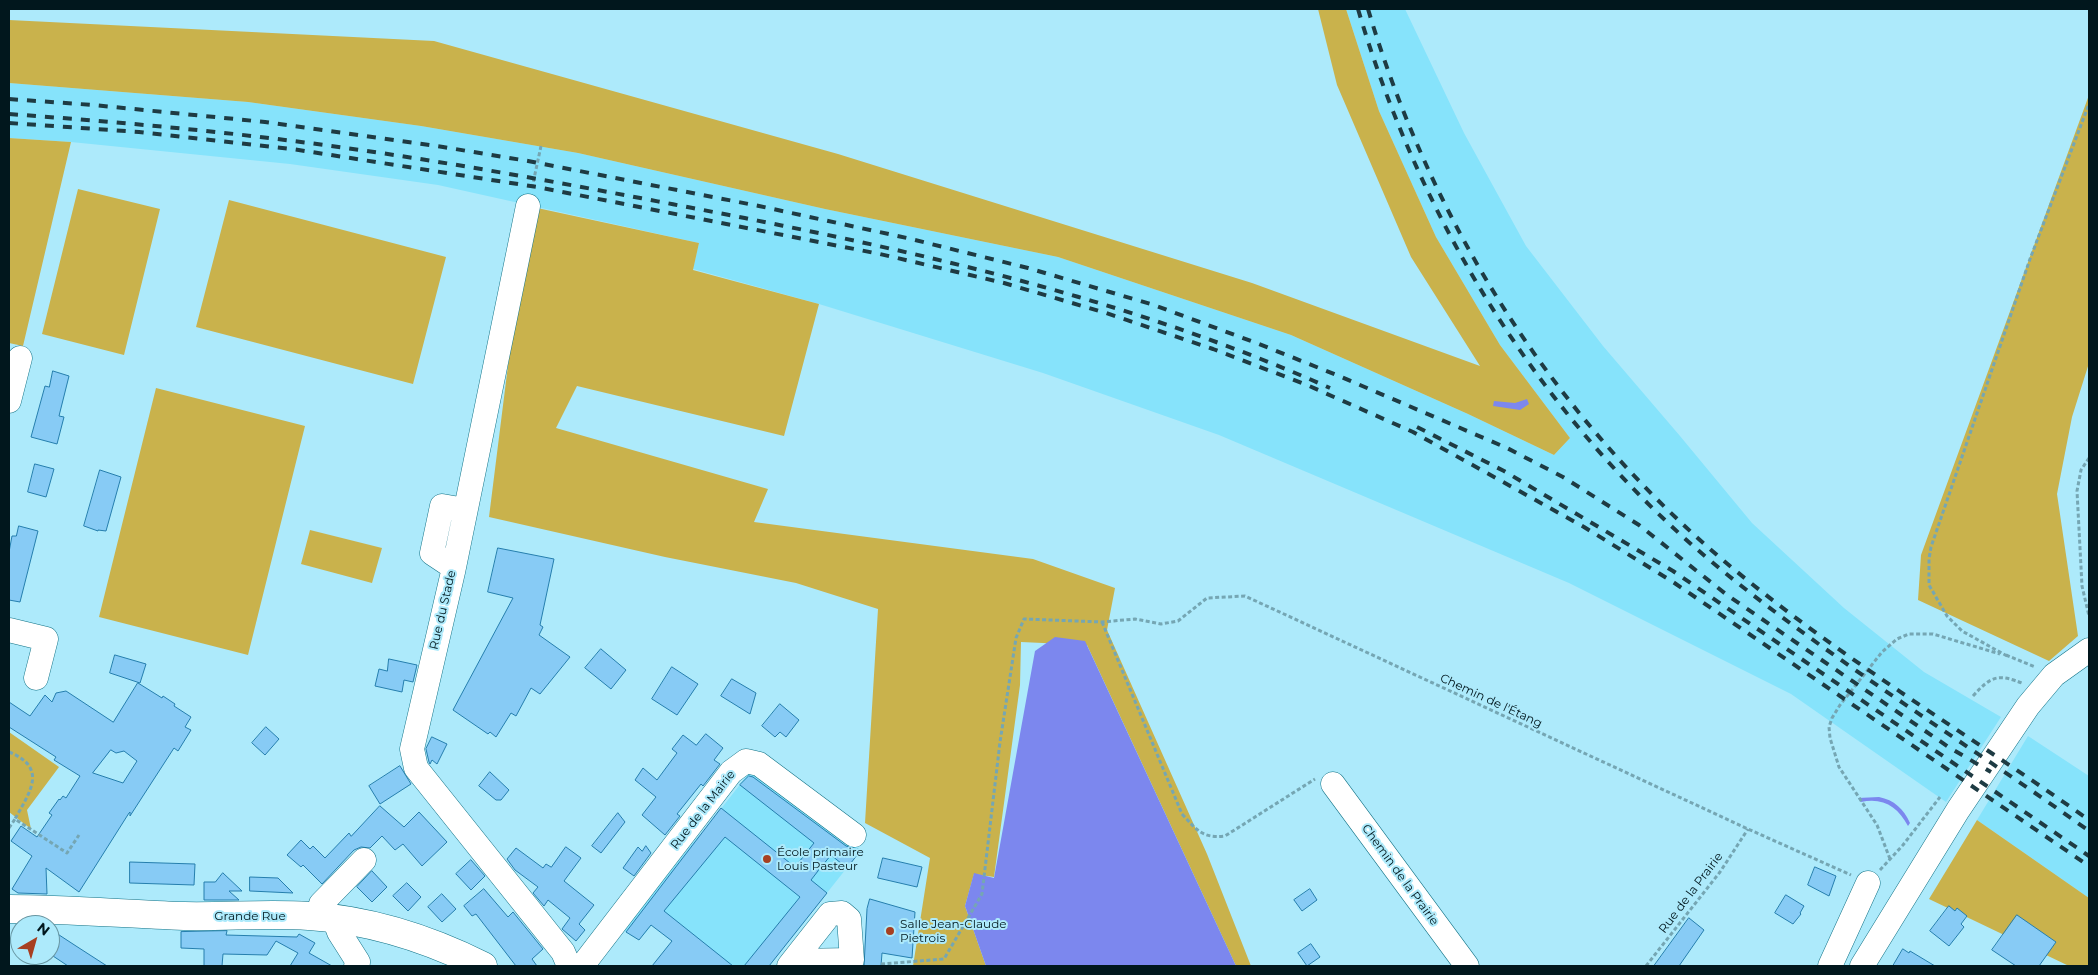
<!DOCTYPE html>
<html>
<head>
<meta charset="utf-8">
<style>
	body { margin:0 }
	#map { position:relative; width:2098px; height:975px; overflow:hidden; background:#adeafb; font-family:Montserrat,sans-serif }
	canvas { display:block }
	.frame { position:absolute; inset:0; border:10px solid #01171d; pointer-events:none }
	.north { position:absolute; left:10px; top:915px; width:50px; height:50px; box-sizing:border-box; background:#adeafb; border:1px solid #6896a2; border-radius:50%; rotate:38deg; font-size:14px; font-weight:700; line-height:20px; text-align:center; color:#01171d }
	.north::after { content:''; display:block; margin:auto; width:18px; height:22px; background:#a73f21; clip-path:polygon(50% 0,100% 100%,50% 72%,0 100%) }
</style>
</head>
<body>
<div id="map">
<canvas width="2098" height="975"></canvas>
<div class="frame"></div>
<div class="north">N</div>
</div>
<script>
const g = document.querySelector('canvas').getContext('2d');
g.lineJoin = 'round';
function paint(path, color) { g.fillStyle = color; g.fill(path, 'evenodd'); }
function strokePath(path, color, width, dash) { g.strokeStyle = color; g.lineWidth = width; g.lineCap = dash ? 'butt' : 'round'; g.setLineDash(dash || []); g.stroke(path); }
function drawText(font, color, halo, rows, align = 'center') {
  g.font = font + ' Montserrat,sans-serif'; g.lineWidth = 4; g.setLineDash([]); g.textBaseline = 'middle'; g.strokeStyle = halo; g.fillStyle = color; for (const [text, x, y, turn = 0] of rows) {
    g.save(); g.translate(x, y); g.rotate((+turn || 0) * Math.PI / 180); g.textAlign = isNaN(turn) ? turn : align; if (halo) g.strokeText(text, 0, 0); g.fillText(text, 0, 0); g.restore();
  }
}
const built = new Path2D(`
	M 1346,9 L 1405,9 L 1464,133 L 1526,246 L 1603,346 L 1680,436 L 1752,523 L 1844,608 L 1924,672 L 2001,717 L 1946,802 L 1791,694 L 1569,583 L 1219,435 L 1043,373 L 819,304 L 693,269 L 699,243 L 438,185 L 290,164 L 71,142 L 9,138 L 9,83 L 248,102 L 421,126 L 578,153 L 825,209 L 1058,257 L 1291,335 L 1468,414 L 1554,455 L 1570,438 L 1500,345 L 1436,237 L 1379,111 Z
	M 2028,736 L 2089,776 L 2089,898 L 1977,820 Z
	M 753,768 L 861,850 L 769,966 L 702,966 L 652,925 L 639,940 L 623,930 L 700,834 L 707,840 L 715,829 L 709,824 Z`);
const green = new Path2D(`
	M 1318,9 L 1346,9 L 1379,111 L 1436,237 L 1500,345 L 1570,438 L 1554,455 L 1468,414 L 1291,335 L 1058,257 L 825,209 L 578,153 L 421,126 L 248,102 L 9,83 L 9,20 L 434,41 L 838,154 L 1252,283 L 1480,366 L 1411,257 L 1337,85 Z
	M 2089,95 L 2089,363 L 2072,417 L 2057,494 L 2078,636 L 2049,661 L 1918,600 L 1921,555 Z
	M 9,138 L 71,142 L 23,346 L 9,343 Z
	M 78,189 L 160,209 L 124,355 L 42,334 Z
	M 229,200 L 446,257 L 413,384 L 196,327 Z
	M 528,206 L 699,243 L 693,270 L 819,304 L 784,436 L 577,386 L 556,428 L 768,489 L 754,522 L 1033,559 L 1115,588 L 1107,630 L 1207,854 L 1251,966 L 1236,966 L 1087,645 L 1021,642 L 1020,685 L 994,877 L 974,874 L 965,906 L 986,966 L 913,966 L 930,858 L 865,823 L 878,609 L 796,583 L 665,557 L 489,517 Z
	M 156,388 L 305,426 L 248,655 L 99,617 Z
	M 310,530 L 382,548 L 372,583 L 301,564 Z
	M 9,732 L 59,767 L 27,810 L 31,829 L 9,812 Z
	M 1977,820 L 2089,898 L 2089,966 L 2069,966 L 1929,899 Z`);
const water = new Path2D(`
	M 1527,399 L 1529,404 L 1520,410 L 1493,406 L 1494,401 L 1515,403 Z
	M 1055,637 L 1085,641 L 1236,966 L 986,966 L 965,906 L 974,873 L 994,878 L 1035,651 Z
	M 1879,797 C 1894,800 1904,809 1910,823 L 1908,826 C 1898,807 1883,797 1861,802 L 1858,798 Z`);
const building = new Path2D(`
	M 53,371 L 69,376 L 59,416 L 64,417 L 57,444 L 31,437 L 45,386 L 49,387 Z
	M 35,464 L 54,469 L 46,497 L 28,492 Z
	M 100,470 L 121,477 L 106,531 L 98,530 L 98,531 L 84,526 Z
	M 19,526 L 38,531 L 20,602 L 9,600 L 9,552 L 12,536 L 16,536 Z
	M 498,548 L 554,559 L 540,625 L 543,627 L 539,635 L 570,657 L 540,694 L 531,688 L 516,716 L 511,713 L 496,737 L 490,732 L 488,734 L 453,710 L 513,598 L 488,592 Z
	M 601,649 L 626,670 L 611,689 L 585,668 Z
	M 115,655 L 146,664 L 140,683 L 110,673 Z
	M 389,659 L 417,665 L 413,682 L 404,680 L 402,692 L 375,686 L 379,669 L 387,671 Z
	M 672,667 L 698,684 L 677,715 L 652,699 Z
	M 732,679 L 756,693 L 750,714 L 721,696 Z
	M 138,683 L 162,698 L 163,696 L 175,704 L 174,706 L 191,717 L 185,727 L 191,730 L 178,751 L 174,748 L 130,816 L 130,812 L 129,813 L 79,892 L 46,868 L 47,894 L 18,893 L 12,889 L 32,856 L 11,841 L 21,826 L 37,837 L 52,815 L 49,813 L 59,799 L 60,800 L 63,796 L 66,798 L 80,776 L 54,760 L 56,757 L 9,727 L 9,702 L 30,716 L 45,695 L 52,702 L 56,693 L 66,691 L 113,722 ZM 111,750 L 116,753 L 124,751 L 137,761 L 123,783 L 93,773 Z
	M 780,704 L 799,720 L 786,737 L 780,732 L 775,737 L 762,726 Z
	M 266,727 L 279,739 L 265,755 L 252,743 Z
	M 706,734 L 723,748 L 714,760 L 720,764 L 703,786 L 701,784 L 677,814 L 680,816 L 665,835 L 642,815 L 656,797 L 635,780 L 643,768 L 657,780 L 677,753 L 672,749 L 683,735 L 696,745 Z
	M 432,737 L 447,744 L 437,764 L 432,760 L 430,764 L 429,762 L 426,749 Z
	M 400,766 L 411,784 L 380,804 L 369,786 Z
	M 490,772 L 509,790 L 501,800 L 496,800 L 479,786 Z
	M 749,776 L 753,777 L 846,846 L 861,850 L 847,868 L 831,855 L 822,866 L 820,865 L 818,871 L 811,880 L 827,893 L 769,966 L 744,966 L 800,897 L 725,837 L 664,911 L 733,966 L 652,966 L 672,941 L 651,925 L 639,940 L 626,932 L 721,808 L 795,867 L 814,843 L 740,785 Z
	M 380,806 L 404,827 L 419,812 L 447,842 L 422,866 L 403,844 L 395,850 L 382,836 L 370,848 L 361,847 L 354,850 L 322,884 L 303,865 L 301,867 L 287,855 L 301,840 L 310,849 L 313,846 L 325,858 L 349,833 L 351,836 Z
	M 618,813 L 625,822 L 601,853 L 592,846 Z
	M 646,846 L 651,853 L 634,876 L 623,868 L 638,847 L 642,851 Z
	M 566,847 L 581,858 L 564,881 L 594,905 L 579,924 L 585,930 L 576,941 L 562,929 L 570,918 L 548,900 L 544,906 L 533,893 L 538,887 L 515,870 L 507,859 L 516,848 L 543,868 L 546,864 L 551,867 Z
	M 883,858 L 922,867 L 917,887 L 878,878 Z
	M 471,860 L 485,876 L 471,890 L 456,874 Z
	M 130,862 L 195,864 L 194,885 L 130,883 Z
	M 1815,867 L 1836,876 L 1829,896 L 1808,885 Z
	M 372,871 L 387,887 L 372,902 L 357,887 Z
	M 223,873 L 242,891 L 229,891 L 239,900 L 204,900 L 204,882 L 215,882 Z
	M 250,877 L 278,878 L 293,893 L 250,891 Z
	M 407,883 L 421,897 L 408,911 L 393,896 Z
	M 484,889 L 508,917 L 513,912 L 543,949 L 532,959 L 537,966 L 516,966 L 476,914 L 472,916 L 464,906 Z
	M 1310,889 L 1317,900 L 1302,911 L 1294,900 Z
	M 442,894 L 456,909 L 442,922 L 428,907 Z
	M 1786,895 L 1804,906 L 1800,913 L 1801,914 L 1793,924 L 1775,913 Z
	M 870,899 L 915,912 L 912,958 L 882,953 L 881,966 L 864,966 L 867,909 Z
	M 1949,906 L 1955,911 L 1957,908 L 1967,916 L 1961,924 L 1964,927 L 1949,946 L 1930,931 Z
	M 2017,915 L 2056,942 L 2039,966 L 2016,966 L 1992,950 Z
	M 1689,918 L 1704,930 L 1679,966 L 1654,966 Z
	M 50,929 L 76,946 L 107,966 L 68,966 L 50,954 Z
	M 227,931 L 226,935 L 297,937 L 299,934 L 315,943 L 309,953 L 332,966 L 290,966 L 298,953 L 276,941 L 267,955 L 223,954 L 222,966 L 204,966 L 204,949 L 181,948 L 181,932 Z
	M 1311,944 L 1320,957 L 1307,966 L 1298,953 Z
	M 1903,949 L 1909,953 L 1910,951 L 1935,966 L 1893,966 Z`);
const path = new Path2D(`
	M 532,188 L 541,146
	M 2089,458 L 2081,470 L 2077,491 L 2082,586 L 2089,616
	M 1102,622 L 1182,814 C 1196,829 1202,839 1225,836 L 1315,779
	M 2006,655 L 2035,667
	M 2007,656 L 1962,631 L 1947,616 L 1929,585 L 1929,559 L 1931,547 L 2030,259 L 2089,104
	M 1973,696 C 1991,676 1998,673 2024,684
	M 9,752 C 49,768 29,793 15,819
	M 9,828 L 15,819 L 67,853 L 79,835
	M 1890,859 L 1877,825 L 1839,767 L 1830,738 L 1829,727 L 1832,718 L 1840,705 L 1882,652 L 1897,639 L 1909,634 L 1933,634 L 2000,654
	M 1880,870 L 1903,845 L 1940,797
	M 881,964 L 944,959 L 982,894 L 1000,742 L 1016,638 L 1024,619 L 1102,622 L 1135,619 L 1161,624 L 1178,621 L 1207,598 L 1245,596 L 1748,829 L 1851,875
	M 1646,966 L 1720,872 L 1748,829`);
const minor = new Path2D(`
	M 528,206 L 453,572 L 412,749 L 416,768 L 563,952 L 569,966
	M 9,401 L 20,358
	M 453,567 L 432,553 L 442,506 L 465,510
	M 9,630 L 46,639 L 36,678
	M 1333,784 L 1467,966
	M 317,917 L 321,904 L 364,860
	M 334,919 L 339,932 L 358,962 L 356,966
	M 582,966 L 731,772 L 746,761 L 759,764 L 854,835
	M 789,966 L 830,914 L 842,913 L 849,919 L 852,960 L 793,961
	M 1830,966 L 1868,883
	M 1862,966 L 1958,810 L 2028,706 L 2054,675 L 2089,650`);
const major = new Path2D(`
	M 9,909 C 67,909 125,914 184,916 C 225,917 268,913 309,916 C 370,920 429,939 483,966`);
const rail = new Path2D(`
	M 1358,9 C 1422,227 1547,428 1724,572 C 1840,666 1968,744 2089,831
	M 1368,9 C 1432,224 1552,415 1724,561 C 1838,657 1968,734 2089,820
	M 9,99 L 93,105 L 265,122 L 443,147 L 528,161 L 759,206 L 907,238 L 1028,268 L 1154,305 L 1259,344 L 1339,376 L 1507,448 L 1563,477 L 1639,525 L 1727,595 L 1775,628 L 1950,748 L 1991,772
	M 9,114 C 104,121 199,129 293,141 C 431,158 567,184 703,210 C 917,251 1130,299 1330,388
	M 9,123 L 139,132 L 292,149 L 537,187 L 880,254 L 1004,283 L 1106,313 L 1213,349 L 1307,385 L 1413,432 L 1584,527 L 1673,582 L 2089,866
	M 1417,427 L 1504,471 L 1673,571 L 2089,856`);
const markers = [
	[767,859,5,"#a73f21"],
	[890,931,5,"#a73f21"]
];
const streetNames = [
	["Rue du Stade",443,610,-77],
	["Chemin de l'Étang",1491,701,25],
	["Rue de la Mairie",703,810,-52],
	["Chemin de la Prairie",1400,875,54],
	["Rue de la Prairie",1691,893,-53],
	["Grande Rue",250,916]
];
const poiNames = [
	["École primaire",777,852],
	["Louis Pasteur",777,866],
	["Salle Jean-Claude",900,924],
	["Pietrois",900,938]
];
paint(built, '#86e3fb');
paint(green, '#c9b24c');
paint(water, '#7c87ee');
paint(building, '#87cbf5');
strokePath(building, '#257ead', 1);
strokePath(minor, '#117286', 25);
strokePath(major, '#117286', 29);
strokePath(path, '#75a6b3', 3, [4, 2.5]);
strokePath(minor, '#fff', 24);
strokePath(major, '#fff', 28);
strokePath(rail, '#1e3b43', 4, [9, 9]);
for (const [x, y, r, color] of markers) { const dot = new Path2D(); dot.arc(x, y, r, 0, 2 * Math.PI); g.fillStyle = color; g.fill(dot); strokePath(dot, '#adeafb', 2); }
drawText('12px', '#01171d', '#adeafb', streetNames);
drawText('12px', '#01171d', '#adeafb', poiNames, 'left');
</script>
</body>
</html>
